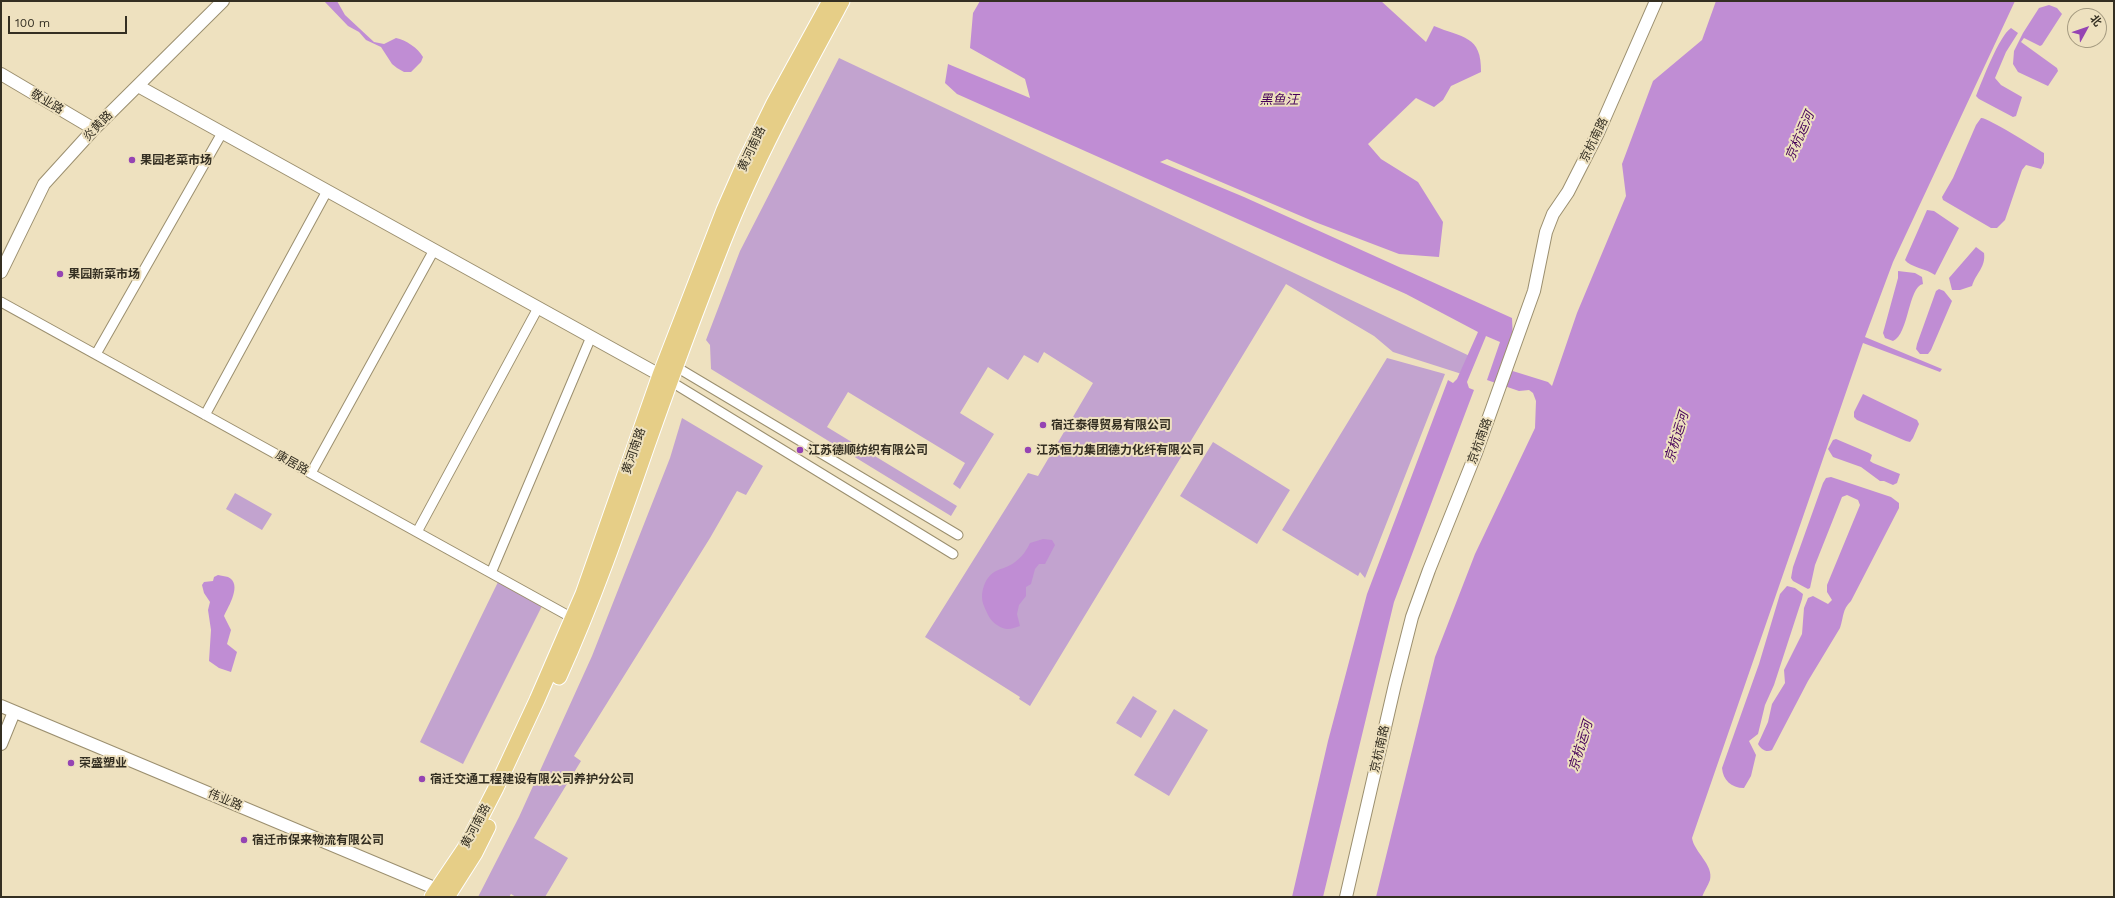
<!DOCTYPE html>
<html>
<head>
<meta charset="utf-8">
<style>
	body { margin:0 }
	#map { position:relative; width:2115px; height:898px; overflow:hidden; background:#eee1bf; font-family:"Work Sans","Noto Sans SC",sans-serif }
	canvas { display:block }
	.frame { position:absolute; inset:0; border:2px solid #342f22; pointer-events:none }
	.north { position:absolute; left:2067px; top:8px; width:40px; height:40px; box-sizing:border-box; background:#eee1bf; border:1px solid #a49a80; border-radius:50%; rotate:50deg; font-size:11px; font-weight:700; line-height:16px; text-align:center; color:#342f22 }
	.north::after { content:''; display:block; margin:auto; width:14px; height:18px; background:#9544b3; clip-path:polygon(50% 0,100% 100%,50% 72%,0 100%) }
	.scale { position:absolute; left:8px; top:16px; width:119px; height:18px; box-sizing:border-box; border:2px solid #342f22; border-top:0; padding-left:5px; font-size:12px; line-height:14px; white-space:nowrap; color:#342f22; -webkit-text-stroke:3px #eee1bf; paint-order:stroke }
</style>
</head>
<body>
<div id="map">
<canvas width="2115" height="898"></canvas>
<div class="frame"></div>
<div class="north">北</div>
<div class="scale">100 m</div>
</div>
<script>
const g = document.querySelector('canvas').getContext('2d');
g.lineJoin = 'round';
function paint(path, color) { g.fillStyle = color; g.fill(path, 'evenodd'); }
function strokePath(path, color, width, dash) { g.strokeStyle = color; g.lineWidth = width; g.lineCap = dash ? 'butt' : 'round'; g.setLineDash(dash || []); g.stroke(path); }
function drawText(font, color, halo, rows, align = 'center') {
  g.font = font + ' "Work Sans","Noto Sans SC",sans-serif'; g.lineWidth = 4; g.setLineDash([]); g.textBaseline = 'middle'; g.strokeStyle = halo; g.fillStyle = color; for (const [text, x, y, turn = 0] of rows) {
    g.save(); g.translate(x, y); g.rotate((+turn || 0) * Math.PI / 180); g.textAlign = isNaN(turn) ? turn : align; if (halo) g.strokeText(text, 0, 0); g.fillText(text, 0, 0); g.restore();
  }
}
const green = new Path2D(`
	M 839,58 L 1476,359 L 1468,376 L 1393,352 L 1374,336 L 1286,284 L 1030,706 L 1019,699 L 1020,697 L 925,637 L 1028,473 L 1038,476 L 1093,383 L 1044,352 L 1038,363 L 1024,355 L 1008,380 L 988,367 L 960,413 L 994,434 L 960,489 L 953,484 L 965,463 L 848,392 L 827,427 L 957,506 L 951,516 L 711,369 L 710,345 L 706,340 L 740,251 Z
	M 1387,358 L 1445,374 L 1365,578 L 1360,572 L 1358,576 L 1282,530 Z
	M 682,418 L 763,466 L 746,495 L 737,491 L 710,538 L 574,756 L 581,761 L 534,838 L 568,858 L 545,897 L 516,897 L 511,894 L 509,897 L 478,897 L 519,817 L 592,656 L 670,458 Z
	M 1213,442 L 1290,490 L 1257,544 L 1180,496 Z
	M 235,493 L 272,514 L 262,530 L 226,509 Z
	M 498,582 L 542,606 L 463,764 L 420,742 Z
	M 1133,696 L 1157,711 L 1141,738 L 1116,723 Z
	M 1174,709 L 1208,730 L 1169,796 L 1134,775 Z`);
const water = new Path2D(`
	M 324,1 L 337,1 L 345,15 L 374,42 L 384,44 L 396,38 C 406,40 418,48 423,57 L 421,62 L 411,72 L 404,72 L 397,68 L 392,64 L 381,47 L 366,40 L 359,32 L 348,26 Z
	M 980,1 L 1381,1 L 1426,42 L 1434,26 C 1462,38 1482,35 1481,72 L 1451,86 L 1443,100 L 1434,107 L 1416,98 L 1368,144 L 1381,159 L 1418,182 L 1443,222 L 1439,257 L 1399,254 L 1315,222 L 1167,159 L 1160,162 L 1244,197 L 1512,318 L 1513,340 L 1503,368 L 1548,382 L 1552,386 L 1577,313 L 1626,196 L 1622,164 L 1653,81 L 1702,40 L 1716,1 L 2015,1 L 1893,262 L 1865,337 L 1942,369 L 1940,372 L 1863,343 L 1692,838 C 1694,852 1714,865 1710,880 C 1708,886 1704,891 1702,897 L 1376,897 L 1435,657 L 1475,554 L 1535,428 L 1536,401 L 1533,393 L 1529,390 L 1519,391 L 1487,380 L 1500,342 L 1486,336 L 1467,382 L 1469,388 L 1474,390 L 1394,602 L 1323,897 L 1292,897 L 1328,741 L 1367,594 L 1448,380 L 1453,383 L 1457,379 L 1478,332 L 1406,294 L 957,94 L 945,83 L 948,64 L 1030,98 L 1025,79 L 970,48 L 973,13 Z
	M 2049,5 L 2057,8 L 2062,14 L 2042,45 L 2040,46 L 2024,38 L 2021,42 L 2057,68 L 2058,71 L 2048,86 L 2018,72 L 2013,64 L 2014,51 L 2023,33 L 2039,8 Z
	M 2011,28 L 2018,33 L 2006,52 L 1995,78 L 2001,85 L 2022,97 L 2016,116 L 2013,117 L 1979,99 L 1976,96 C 1982,81 1999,36 2011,28 Z
	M 1981,118 C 1987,117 2034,147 2044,153 L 2044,163 L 2041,169 L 2026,165 L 2022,170 L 2005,220 L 1997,228 L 1991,228 L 1943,200 L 1942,197 L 1953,178 L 1976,125 Z
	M 1927,210 L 1934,211 L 1959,228 L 1935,275 C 1927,269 1910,267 1905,260 Z
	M 1976,247 L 1984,253 C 1986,267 1976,273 1972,286 L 1960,290 L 1952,290 L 1949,278 Z
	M 1898,271 L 1915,273 L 1922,277 L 1923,284 C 1908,287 1909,334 1893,341 L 1885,338 L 1883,333 L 1898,278 Z
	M 1939,289 L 1944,291 L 1952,301 L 1931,350 L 1928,354 L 1920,354 L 1916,349 L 1917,344 L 1936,291 Z
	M 1863,394 L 1917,420 L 1919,424 L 1913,438 L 1910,442 L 1906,441 L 1857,420 L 1854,417 L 1854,412 Z
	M 1836,439 L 1869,453 L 1872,455 L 1870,461 L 1873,463 L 1900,474 L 1897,483 L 1893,485 L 1884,481 L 1880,481 L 1861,467 L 1833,457 L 1828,449 L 1833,440 Z
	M 1831,477 L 1891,497 L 1899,503 L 1899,508 L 1851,601 C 1842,610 1844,616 1840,628 L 1808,681 L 1772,750 C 1766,753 1761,749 1758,744 L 1768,722 L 1772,704 L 1785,683 L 1784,670 L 1802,634 L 1804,608 L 1808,598 L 1813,596 L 1828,604 L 1832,600 L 1827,592 L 1827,585 L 1860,505 L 1858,500 L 1847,495 L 1842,497 L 1815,565 L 1810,588 L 1808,589 L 1793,581 L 1791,578 L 1793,567 L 1823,483 L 1826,478 Z
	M 1043,539 L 1052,540 L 1055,545 L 1045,564 L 1039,564 L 1035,569 L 1031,584 L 1026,587 L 1026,596 L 1019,605 L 1017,614 L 1020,626 C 1012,629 1005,631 997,625 C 990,621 987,613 984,606 C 979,595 984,577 996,571 C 1002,568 1009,567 1015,562 C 1022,557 1026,551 1030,543 Z
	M 218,575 C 221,576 225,576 228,577 C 243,584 228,607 224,616 L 231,630 L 227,644 L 237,652 L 231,672 L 219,668 L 209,661 L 211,630 L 208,610 L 210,602 L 204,593 L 202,585 L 204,582 L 213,581 L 214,577 Z
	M 1787,586 L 1795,588 L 1803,594 L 1802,599 L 1774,685 L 1765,705 L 1758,734 L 1749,741 L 1756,755 L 1751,776 L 1744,788 C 1731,788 1723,780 1722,768 L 1759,664 L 1780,594 Z`);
const minor = new Path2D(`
	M 1,302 L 576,620
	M 96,354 L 222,133
	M 673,365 L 958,535
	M 670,381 L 953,554
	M 205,415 L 327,191
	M 311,473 L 434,250
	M 417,532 L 538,308
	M 491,573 L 591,337`);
const tertiary = new Path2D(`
	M 1,74 L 94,129
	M 138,86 L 667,379
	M 1,272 L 44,184 L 94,129 L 223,1
	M 1,706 L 444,892
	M 1,744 L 14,712
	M 1346,897 L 1395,684 L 1412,617 L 1429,570 L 1476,453 L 1534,291 L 1546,232 L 1553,214 L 1568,192 L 1598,133 L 1656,1`);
const primary = new Path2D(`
	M 559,677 C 593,602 620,524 647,446 C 671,378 696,310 723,242 C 756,158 799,80 842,1
	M 432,897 L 465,848 L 496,788 L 537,700 L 583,594 L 660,375 L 724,210 L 746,160 L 774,103 L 830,1
	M 447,897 L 475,853 L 488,827`);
const markers = [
	[132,160,4,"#9544b3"],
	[60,274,4,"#9544b3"],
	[1043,425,4,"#9544b3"],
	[800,450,4,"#9544b3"],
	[1028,450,4,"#9544b3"],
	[71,763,4,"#9544b3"],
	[422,779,4,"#9544b3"],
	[244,840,4,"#9544b3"]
];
const streetNames = [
	["敬业路",47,102,31],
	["炎黄路",98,126,-46],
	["京杭南路",1594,140,-64],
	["黄河南路",752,149,-65],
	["京杭南路",1480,441,-70],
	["黄河南路",634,451,-71],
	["康居路",292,463,29],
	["京杭南路",1380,749,-77],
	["伟业路",225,800,23],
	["黄河南路",476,826,-62]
];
const poiNames = [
	["果园老菜市场",140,160],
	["果园新菜市场",68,274],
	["宿迁泰得贸易有限公司",1051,425],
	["江苏德顺纺织有限公司",808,450],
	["江苏恒力集团德力化纤有限公司",1036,450],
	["荣盛塑业",79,763],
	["宿迁交通工程建设有限公司养护分公司",430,779],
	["宿迁市保来物流有限公司",252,840]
];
const waterNames = [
	["黑鱼汪",1279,100],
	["京杭运河",1800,136,-66],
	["京杭运河",1677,437,-73],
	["京杭运河",1581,746,-73]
];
paint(green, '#c2a3cf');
paint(water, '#c08dd4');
strokePath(minor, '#9b8f6f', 11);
strokePath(tertiary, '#9b8f6f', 14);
strokePath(primary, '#fff', 17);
strokePath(minor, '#fff', 9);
strokePath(tertiary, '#fff', 12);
strokePath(primary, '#e6ce87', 15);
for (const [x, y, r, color] of markers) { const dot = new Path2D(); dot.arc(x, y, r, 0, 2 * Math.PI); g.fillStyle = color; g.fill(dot); strokePath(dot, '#eee1bf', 1.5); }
drawText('12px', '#342f22', '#eee1bf', streetNames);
drawText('bold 12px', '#342f22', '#eee1bf', poiNames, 'left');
drawText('italic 13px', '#450059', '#eee1bf', waterNames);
</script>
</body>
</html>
